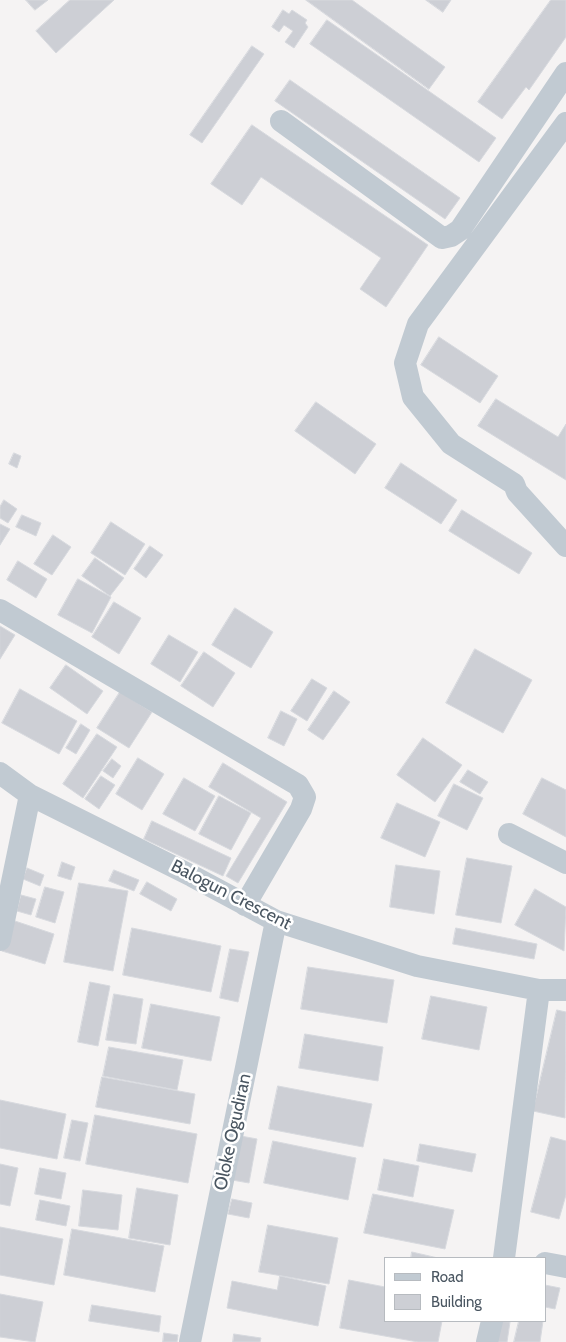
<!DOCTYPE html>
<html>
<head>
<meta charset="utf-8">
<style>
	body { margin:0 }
	#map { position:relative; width:566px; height:1342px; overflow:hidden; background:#f5f3f3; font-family:Cabin,sans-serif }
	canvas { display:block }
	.legend { position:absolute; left:384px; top:1257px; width:162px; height:65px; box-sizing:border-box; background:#fff; border:1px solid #b7bbc0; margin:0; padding:6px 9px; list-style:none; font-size:15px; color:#4a5661 }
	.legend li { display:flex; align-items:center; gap:10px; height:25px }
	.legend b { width:25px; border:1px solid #b7bbc0 }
</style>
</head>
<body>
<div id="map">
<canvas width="566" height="1342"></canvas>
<ul class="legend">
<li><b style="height:6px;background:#c1cad2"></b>Road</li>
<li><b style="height:14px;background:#cdcfd5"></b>Building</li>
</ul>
</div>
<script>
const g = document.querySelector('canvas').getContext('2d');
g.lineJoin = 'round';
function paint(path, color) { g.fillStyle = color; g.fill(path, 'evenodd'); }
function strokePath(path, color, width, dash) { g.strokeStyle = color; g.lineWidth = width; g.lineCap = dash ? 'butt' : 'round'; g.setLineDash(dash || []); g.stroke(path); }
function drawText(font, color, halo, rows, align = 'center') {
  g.font = font + ' Cabin,sans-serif'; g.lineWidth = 5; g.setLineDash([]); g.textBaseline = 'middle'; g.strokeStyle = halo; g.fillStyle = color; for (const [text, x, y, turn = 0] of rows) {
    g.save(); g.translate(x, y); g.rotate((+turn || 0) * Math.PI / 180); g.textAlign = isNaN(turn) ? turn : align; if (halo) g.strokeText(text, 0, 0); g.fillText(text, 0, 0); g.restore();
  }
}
const building = new Path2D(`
	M 26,0 L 48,0 L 35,10 Z
	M 70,0 L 114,0 L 56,53 L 36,31 Z
	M 306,0 L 352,0 L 445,67 L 429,89 Z
	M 426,0 L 451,0 L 443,12 Z
	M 551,0 L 566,0 L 566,37 L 529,90 L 526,87 L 502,119 L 478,102 Z
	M 283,10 L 289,14 L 292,10 L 307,20 L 305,23 L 308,27 L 294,48 L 285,42 L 293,31 L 284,25 L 279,32 L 272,27 Z
	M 327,20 L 496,138 L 479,162 L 310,44 Z
	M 252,46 L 264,54 L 202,143 L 190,135 Z
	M 290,80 L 460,198 L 445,219 L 275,101 Z
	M 252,125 L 428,245 L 386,307 L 360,289 L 381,258 L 261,177 L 242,205 L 211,184 Z
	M 439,337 L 498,376 L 480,403 L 421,365 Z
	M 496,399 L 558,437 L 566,424 L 566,480 L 478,426 Z
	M 316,402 L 376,444 L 355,474 L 295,431 Z
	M 14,453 L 21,456 L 17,468 L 9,464 Z
	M 401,463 L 457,500 L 441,524 L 385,488 Z
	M 4,500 L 17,509 L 8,523 L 0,518 L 0,507 Z
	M 462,510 L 532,553 L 519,574 L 449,531 Z
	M 22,515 L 41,523 L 36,536 L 16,527 Z
	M 111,522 L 145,544 L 125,575 L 91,553 Z
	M 0,524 L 10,529 L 0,545 Z
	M 53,535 L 71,547 L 52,575 L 34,564 Z
	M 150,546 L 163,555 L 146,578 L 134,569 Z
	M 95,558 L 124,578 L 110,596 L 82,576 Z
	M 18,561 L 47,579 L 36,598 L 7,580 Z
	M 78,579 L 111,597 L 92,633 L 58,615 Z
	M 114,602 L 141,618 L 119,654 L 92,637 Z
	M 235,608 L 273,632 L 251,668 L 212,645 Z
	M 0,626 L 15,635 L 0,659 Z
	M 169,635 L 198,652 L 180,682 L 151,664 Z
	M 475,649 L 532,680 L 503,733 L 446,703 Z
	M 204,652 L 235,673 L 213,707 L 181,686 Z
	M 66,665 L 103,691 L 87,714 L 50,688 Z
	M 312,679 L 327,688 L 307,721 L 291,711 Z
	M 20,689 L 77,721 L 59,754 L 2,723 Z
	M 334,691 L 350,702 L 323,740 L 308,730 Z
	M 120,692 L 152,712 L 129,748 L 97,728 Z
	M 281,711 L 297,719 L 284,746 L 268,738 Z
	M 81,724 L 90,730 L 76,754 L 66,748 Z
	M 97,734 L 117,747 L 83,798 L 63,784 Z
	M 423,738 L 462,765 L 435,802 L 397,775 Z
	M 138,758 L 164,774 L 142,810 L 116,794 Z
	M 112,759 L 121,766 L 113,778 L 103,771 Z
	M 223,763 L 287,802 L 238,883 L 226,876 L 261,818 L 209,787 Z
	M 468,770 L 488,782 L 480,794 L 460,782 Z
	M 101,776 L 115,785 L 99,809 L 85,799 Z
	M 184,778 L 215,796 L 195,831 L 163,814 Z
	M 542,778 L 566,790 L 566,837 L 523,814 Z
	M 454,784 L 483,798 L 467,830 L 438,816 Z
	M 219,796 L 251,813 L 231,850 L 199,834 Z
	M 397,803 L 440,822 L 425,857 L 381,838 Z
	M 152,821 L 231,858 L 223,876 L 144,839 Z
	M 467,858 L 512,866 L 501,923 L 456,915 Z
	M 62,862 L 75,867 L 71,880 L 58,876 Z
	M 396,865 L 440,871 L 434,914 L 390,907 Z
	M 27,868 L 44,875 L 40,886 L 23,879 Z
	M 114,870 L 139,880 L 134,891 L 109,881 Z
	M 147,882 L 177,899 L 171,911 L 140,894 Z
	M 79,883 L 128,891 L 113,971 L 64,962 Z
	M 45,887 L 64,892 L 55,923 L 36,917 Z
	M 535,889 L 566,907 L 564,951 L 515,925 Z
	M 21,895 L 36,899 L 31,915 L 17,911 Z
	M 12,920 L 54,934 L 45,964 L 2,951 Z
	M 132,928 L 221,946 L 211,992 L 123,975 Z
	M 456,928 L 537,944 L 534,959 L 453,944 Z
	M 230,949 L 249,952 L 238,1002 L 220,998 Z
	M 308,967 L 394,980 L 387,1023 L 301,1009 Z
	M 90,982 L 110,986 L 98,1046 L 78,1042 Z
	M 114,994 L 143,999 L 136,1044 L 106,1040 Z
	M 431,996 L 487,1007 L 479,1050 L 422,1039 Z
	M 151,1004 L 220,1017 L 211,1061 L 142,1048 Z
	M 557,1010 L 566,1012 L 565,1118 L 533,1111 Z
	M 305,1034 L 383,1047 L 378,1081 L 299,1068 Z
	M 109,1047 L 183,1060 L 177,1090 L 103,1076 Z
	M 102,1077 L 195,1094 L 190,1124 L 96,1107 Z
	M 278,1086 L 372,1104 L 363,1147 L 269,1129 Z
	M 0,1100 L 66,1114 L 57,1159 L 0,1148 Z
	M 95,1115 L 197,1134 L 188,1183 L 86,1164 Z
	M 72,1120 L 88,1123 L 80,1161 L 64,1158 Z
	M 241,1136 L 257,1139 L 249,1183 L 232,1180 Z
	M 551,1137 L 566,1141 L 566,1195 L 559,1219 L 531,1212 Z
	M 273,1141 L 356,1158 L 348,1200 L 264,1183 Z
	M 420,1144 L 476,1154 L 472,1172 L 417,1161 Z
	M 384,1159 L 419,1166 L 413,1197 L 378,1190 Z
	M 0,1164 L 18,1168 L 10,1206 L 0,1204 Z
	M 40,1168 L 66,1173 L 61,1199 L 35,1194 Z
	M 137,1188 L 178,1195 L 170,1245 L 129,1238 Z
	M 83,1190 L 122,1195 L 118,1230 L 79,1226 Z
	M 373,1194 L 454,1210 L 445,1249 L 364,1233 Z
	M 232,1199 L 252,1203 L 249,1218 L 228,1214 Z
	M 40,1200 L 70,1206 L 66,1226 L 36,1220 Z
	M 268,1225 L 338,1238 L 329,1284 L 259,1272 Z
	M 0,1227 L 63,1239 L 54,1285 L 0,1275 Z
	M 72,1229 L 164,1246 L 155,1292 L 64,1275 Z
	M 412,1252 L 438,1258 L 411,1258 Z
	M 280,1276 L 326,1286 L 318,1326 L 227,1308 L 232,1281 L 277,1290 Z
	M 349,1280 L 385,1287 L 385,1321 L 442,1321 L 438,1342 L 418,1342 L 340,1328 Z
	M 545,1285 L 560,1288 L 555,1309 L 545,1307 Z
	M 0,1294 L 43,1302 L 35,1342 L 0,1337 Z
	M 92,1305 L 161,1316 L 159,1332 L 89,1321 Z
	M 495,1321 L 510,1322 L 507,1342 L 492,1342 Z
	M 519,1321 L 543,1321 L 540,1342 L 514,1342 Z
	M 164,1333 L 178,1335 L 177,1342 L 163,1342 Z
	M 234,1334 L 261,1338 L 260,1342 L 233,1342 Z`);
const minor = new Path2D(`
	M 281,121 L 442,238 L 451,236 L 460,230 L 566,73
	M 566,123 L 418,324 L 405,363 L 413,397 L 451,444 L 514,484 L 517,492 L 566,546
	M 0,610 L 298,785 L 305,797 L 301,809 L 245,905
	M 0,773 L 30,795 L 192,876 L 276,921 L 417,966 L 539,990 L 566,990
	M 509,834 L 566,863
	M 0,940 L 30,795
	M 504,1258 L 539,990
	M 545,1263 L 566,1267
	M 190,1342 L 276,921
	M 487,1342 L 492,1321`);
const streetNames = [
	["Balogun Crescent",231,895,27],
	["Oloke Ogudiran",233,1132,-78]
];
paint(building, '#cdcfd5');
strokePath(building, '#d7d9de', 1);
strokePath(minor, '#c1cad2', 22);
drawText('18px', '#4a5661', '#fff', streetNames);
</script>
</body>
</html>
